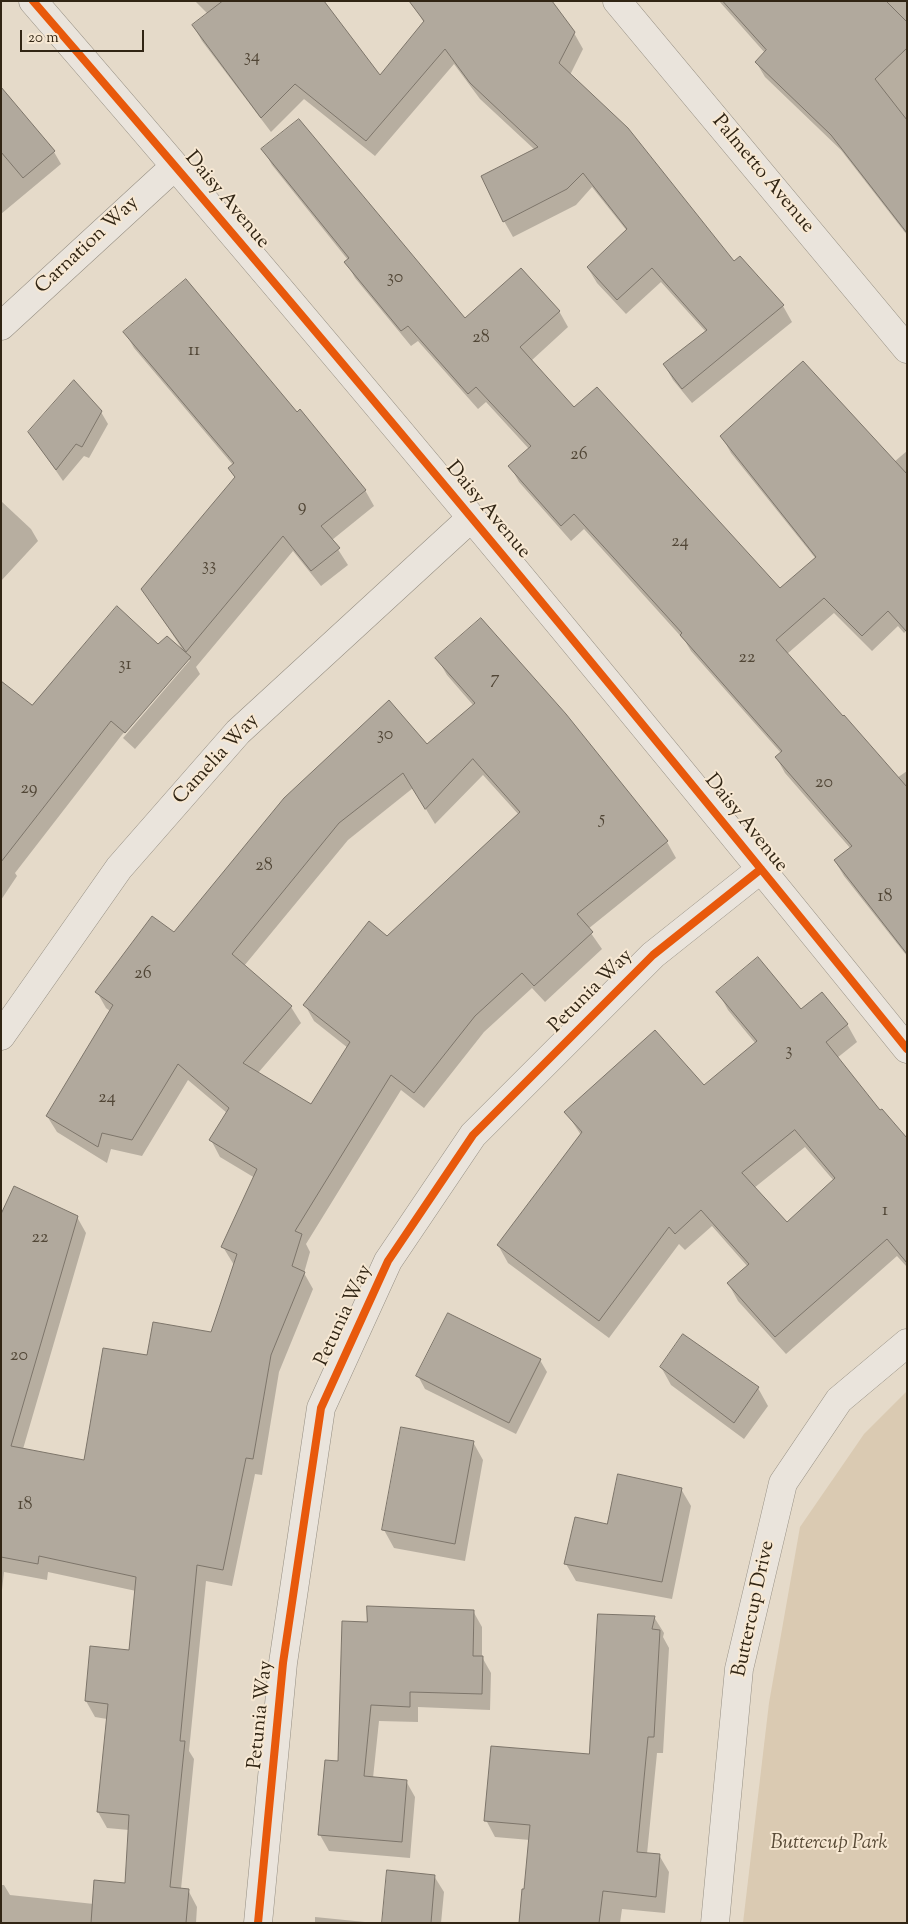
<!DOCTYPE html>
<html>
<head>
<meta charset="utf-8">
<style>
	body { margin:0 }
	#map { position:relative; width:908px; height:1924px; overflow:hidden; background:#e5dac9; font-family:"Sorts Mill Goudy",serif }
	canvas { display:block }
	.frame { position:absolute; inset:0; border:2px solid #312514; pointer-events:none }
	.scale { position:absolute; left:20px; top:30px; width:124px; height:22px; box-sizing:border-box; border:2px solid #312514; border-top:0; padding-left:6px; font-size:15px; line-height:18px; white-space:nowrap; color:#312514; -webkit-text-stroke:4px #f7e8d3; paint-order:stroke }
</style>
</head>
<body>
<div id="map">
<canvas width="908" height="1924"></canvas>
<div class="frame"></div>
<div class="scale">20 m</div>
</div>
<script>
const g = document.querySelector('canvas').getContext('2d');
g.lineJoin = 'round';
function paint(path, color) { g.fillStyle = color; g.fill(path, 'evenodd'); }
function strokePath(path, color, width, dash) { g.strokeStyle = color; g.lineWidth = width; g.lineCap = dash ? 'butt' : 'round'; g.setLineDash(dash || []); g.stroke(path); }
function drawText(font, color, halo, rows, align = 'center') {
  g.font = font + ' "Sorts Mill Goudy",serif'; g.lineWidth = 4; g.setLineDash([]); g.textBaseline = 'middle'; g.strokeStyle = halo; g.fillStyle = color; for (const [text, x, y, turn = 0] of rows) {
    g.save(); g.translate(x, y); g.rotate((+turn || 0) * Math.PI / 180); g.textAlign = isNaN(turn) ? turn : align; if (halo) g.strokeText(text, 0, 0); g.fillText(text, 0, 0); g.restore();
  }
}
const green = new Path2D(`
	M 907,1391 L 907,1923 L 743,1923 L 769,1703 L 800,1527 L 864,1434 Z`);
const shadow = new Path2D(`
	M 195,1 L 323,1 L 380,77 L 424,23 L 415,7 L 574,33 L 583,49 L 570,75 L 734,263 L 783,306 L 792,322 L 692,403 L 673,380 L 664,364 L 706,332 L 661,282 L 626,314 L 597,283 L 588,268 L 627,231 L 592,187 L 576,205 L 513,237 L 504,221 L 535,150 L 480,99 L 454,64 L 375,156 L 304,99 L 271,132 L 202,41 L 193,25 L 208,14 Z
	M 719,1 L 907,1 L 907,235 L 841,150 L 765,77 L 756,62 L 765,53 Z
	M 1,88 L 54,152 L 61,164 L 1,214 Z
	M 263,149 L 464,320 L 559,311 L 568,327 L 531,361 L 574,409 L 779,590 L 816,559 L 731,453 L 722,437 L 894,462 L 907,451 L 907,630 L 904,633 L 898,626 L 872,651 L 834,613 L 787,654 L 897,778 L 907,771 L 907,956 L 844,876 L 835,861 L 851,849 L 785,773 L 776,757 L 781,753 L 691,651 L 685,641 L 584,529 L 571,541 L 519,482 L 510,466 L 529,449 L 486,402 L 478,409 L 418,341 L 411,346 L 355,278 L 346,262 L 348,260 L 272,165 Z
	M 125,332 L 297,414 L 365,490 L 374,506 L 332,540 L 348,565 L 321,586 L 293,551 L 196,667 L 200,674 L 135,749 L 123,738 L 190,660 L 187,660 L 121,736 L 15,873 L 17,876 L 1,900 L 1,682 L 32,706 L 158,645 L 184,652 L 143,589 L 235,478 L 229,468 L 233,465 L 134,348 Z
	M 101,412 L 108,424 L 89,458 L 84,456 L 63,481 L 30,433 Z
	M 1,501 L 31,529 L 38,541 L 1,581 Z
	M 437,658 L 667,842 L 676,858 L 588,929 L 602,949 L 545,1002 L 532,988 L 484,1032 L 424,1108 L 401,1090 L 306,1244 L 310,1252 L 304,1273 L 313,1289 L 279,1372 L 262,1475 L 255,1474 L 232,1586 L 206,1581 L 189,1751 L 194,1759 L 181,1889 L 188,1890 L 197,1907 L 196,1923 L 1,1923 L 1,1885 L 4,1885 L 10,1895 L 94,1904 L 126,1884 L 129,1830 L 107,1828 L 98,1812 L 107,1719 L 95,1717 L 86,1701 L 130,1651 L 136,1591 L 48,1572 L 47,1580 L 4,1572 L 1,1599 L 1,1217 L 77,1217 L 86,1233 L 23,1449 L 85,1462 L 148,1356 L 212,1334 L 234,1265 L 223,1247 L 255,1178 L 220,1157 L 211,1140 L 227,1113 L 188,1080 L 142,1156 L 111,1149 L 107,1163 L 57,1132 L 47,1116 L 110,1011 L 106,1008 L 97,992 L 427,746 L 473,705 L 447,675 ZM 483,775 L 519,815 L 387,937 L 305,1005 L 314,1021 L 348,1048 L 312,1105 L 258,1073 L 301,1023 L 291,1007 L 244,966 L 348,840 L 413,788 L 435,824 Z
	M 718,992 L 801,1011 L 847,1024 L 857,1042 L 837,1058 L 880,1112 L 907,1140 L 907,1267 L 897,1256 L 786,1354 L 738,1301 L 728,1283 L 748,1267 L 712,1226 L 685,1250 L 679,1244 L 609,1338 L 508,1263 L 498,1245 L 581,1135 L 566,1112 L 704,1086 L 756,1044 L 728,1010 ZM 805,1147 L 834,1181 L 786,1224 L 754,1188 Z
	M 684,1336 L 758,1388 L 768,1406 L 744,1439 L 671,1385 L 661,1367 Z
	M 540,1360 L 547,1372 L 516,1434 L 425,1389 L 418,1376 Z
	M 473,1442 L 483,1460 L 465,1561 L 394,1548 L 384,1530 Z
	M 681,1489 L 691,1506 L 672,1599 L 576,1581 L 566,1564 L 608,1525 Z
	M 473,1611 L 482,1627 L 482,1657 L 491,1673 L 490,1710 L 418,1707 L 418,1722 L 379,1721 L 373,1778 L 406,1781 L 415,1797 L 410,1858 L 329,1851 L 320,1835 L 339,1762 L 368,1623 Z
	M 654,1617 L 664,1633 L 663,1637 L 669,1648 L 663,1753 L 657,1753 L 647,1854 L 659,1855 L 669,1872 L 665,1913 L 622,1909 L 620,1923 L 520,1923 L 525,1891 L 530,1840 L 495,1837 L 486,1820 L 591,1756 Z
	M 434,1876 L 444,1892 L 441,1923 L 383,1923 Z
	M 315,1917 L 375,1923 L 315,1923 Z`);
const building = new Path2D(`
	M 223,1 L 324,1 L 380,75 L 424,21 L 409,1 L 552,1 L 575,32 L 559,63 L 628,128 L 734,261 L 740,256 L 784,305 L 682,389 L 663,364 L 707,330 L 652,268 L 617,300 L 587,267 L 627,229 L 583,173 L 567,189 L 503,222 L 481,176 L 538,147 L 470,83 L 445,49 L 366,141 L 295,84 L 261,118 L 192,25 Z
	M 723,1 L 886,1 L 907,22 L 907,48 L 875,79 L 907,120 L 907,233 L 831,135 L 755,62 L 766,50 Z
	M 1,87 L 55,151 L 23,178 L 1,152 Z
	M 299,119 L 465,318 L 521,268 L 560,311 L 520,347 L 574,407 L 597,387 L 780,588 L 816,557 L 720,436 L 803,361 L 907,474 L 907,632 L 888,611 L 862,636 L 824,598 L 776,640 L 843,716 L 844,715 L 907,787 L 907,954 L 834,860 L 852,846 L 775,757 L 782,751 L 680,635 L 682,633 L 574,514 L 561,526 L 508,466 L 531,446 L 476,387 L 468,394 L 408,326 L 401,331 L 344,262 L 349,258 L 261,149 Z
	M 186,279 L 297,412 L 300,409 L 366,490 L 321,526 L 340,548 L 311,571 L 283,536 L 186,652 L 141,589 L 235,477 L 228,468 L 234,463 L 123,332 Z
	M 74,380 L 102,411 L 82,447 L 76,444 L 56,470 L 28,432 Z
	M 117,606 L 158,644 L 167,636 L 191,657 L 125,733 L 111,721 L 1,862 L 1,681 L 32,705 Z
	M 481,618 L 566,714 L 668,841 L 577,914 L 593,932 L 534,986 L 522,973 L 475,1016 L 414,1093 L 391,1075 L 295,1231 L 302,1234 L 292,1266 L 305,1272 L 271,1355 L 253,1459 L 246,1458 L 223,1570 L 197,1565 L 180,1741 L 185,1741 L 170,1887 L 189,1889 L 186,1923 L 91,1923 L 94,1880 L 125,1883 L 129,1815 L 97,1812 L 108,1704 L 85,1701 L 90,1646 L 129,1650 L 136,1577 L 39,1556 L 38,1564 L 1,1557 L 1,1214 L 14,1186 L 78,1216 L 11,1446 L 84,1460 L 103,1348 L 147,1355 L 153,1322 L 211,1332 L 237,1254 L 221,1247 L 257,1169 L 209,1140 L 229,1108 L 178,1064 L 132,1140 L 102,1133 L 98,1147 L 46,1116 L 113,1005 L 95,992 L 152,916 L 174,932 L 284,798 L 389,700 L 427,744 L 475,703 L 435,658 ZM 473,759 L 520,812 L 387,936 L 369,921 L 303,1005 L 350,1042 L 311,1104 L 243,1063 L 292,1006 L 232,954 L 339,823 L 403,773 L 425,809 Z
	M 758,957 L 801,1009 L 822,992 L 848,1024 L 826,1042 L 880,1110 L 882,1109 L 907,1138 L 907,1263 L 887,1239 L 775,1337 L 727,1283 L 749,1264 L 701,1210 L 675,1234 L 669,1227 L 599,1321 L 497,1245 L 582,1132 L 564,1112 L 655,1030 L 704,1085 L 757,1041 L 716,992 ZM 795,1130 L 835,1178 L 787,1222 L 742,1173 Z
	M 448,1313 L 541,1359 L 509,1423 L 416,1376 Z
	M 683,1334 L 759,1387 L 734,1423 L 660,1367 Z
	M 401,1427 L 474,1441 L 455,1544 L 382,1530 Z
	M 618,1474 L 682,1488 L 662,1582 L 564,1564 L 575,1517 L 607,1524 Z
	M 367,1606 L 474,1610 L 473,1656 L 483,1656 L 482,1694 L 410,1692 L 410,1707 L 371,1705 L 364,1776 L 407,1780 L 402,1842 L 318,1835 L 325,1760 L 338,1761 L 342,1621 L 367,1622 Z
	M 598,1614 L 655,1616 L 652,1629 L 660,1630 L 654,1737 L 648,1737 L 637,1852 L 660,1854 L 656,1897 L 603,1891 L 599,1923 L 519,1923 L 522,1889 L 524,1889 L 530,1825 L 484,1821 L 491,1746 L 589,1754 Z
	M 387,1870 L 435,1875 L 431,1923 L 382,1923 Z`);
const minor = new Path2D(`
	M 33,1 C 331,345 621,695 907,1049
	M 617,1 L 907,349
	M 1,326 L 175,166
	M 1,1036 L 119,868 L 238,732 L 471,518
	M 258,1923 L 283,1663 L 321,1408 L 388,1261 L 473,1135 L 653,955 L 761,869
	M 715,1923 L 739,1669 L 783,1483 L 839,1400 L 907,1343`);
const cycleway = new Path2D(`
	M 33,1 C 331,345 621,695 907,1049
	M 258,1923 L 283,1663 L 321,1408 L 388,1261 L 473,1135 L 653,955 L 761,869`);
const numberNames = [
	["34",252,58],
	["30",395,279],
	["28",481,339],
	["11",194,352],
	["26",579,456],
	["9",302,508],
	["24",680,543],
	["33",209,567],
	["22",747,659],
	["31",125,666],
	["7",495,680],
	["30",385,736],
	["20",824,784],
	["29",29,790],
	["5",602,820],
	["28",264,867],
	["18",885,898],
	["26",143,975],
	["3",789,1052],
	["24",107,1099],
	["1",885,1212],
	["22",40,1239],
	["20",19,1357],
	["18",25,1506]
];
const streetNames = [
	["Palmetto Avenue",762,175,50],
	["Daisy Avenue",226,201,50],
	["Carnation Way",88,246,-43],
	["Daisy Avenue",487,511,50],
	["Camelia Way",217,760,-47],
	["Daisy Avenue",745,824,51],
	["Petunia Way",592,992,-45],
	["Petunia Way",345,1316,-65],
	["Buttercup Drive",755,1609,-78],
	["Petunia Way",262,1715,-84]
];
const parkNames = [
	["Buttercup Park",829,1845]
];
paint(green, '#dacab2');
paint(shadow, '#0003');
paint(building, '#b1a99d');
strokePath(building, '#7d756a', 1);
strokePath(minor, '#968f83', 29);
strokePath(minor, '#eae4dc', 28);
strokePath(cycleway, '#e8590c', 8);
drawText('18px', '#514636', null, numberNames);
drawText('20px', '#312514', '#f7e8d3', streetNames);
drawText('italic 20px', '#594b37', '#f7e8d3', parkNames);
</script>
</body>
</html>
